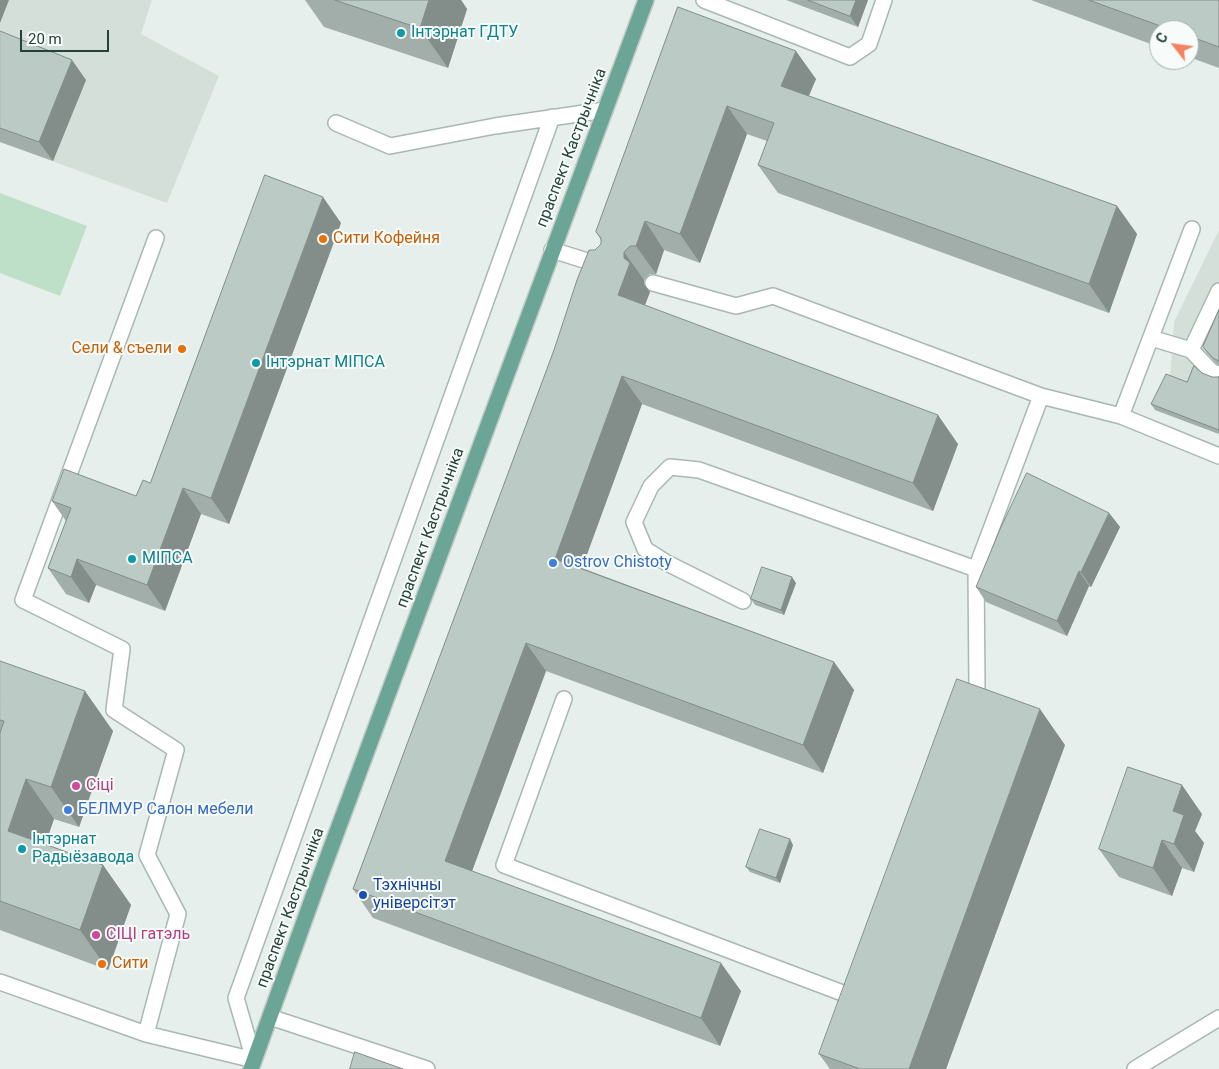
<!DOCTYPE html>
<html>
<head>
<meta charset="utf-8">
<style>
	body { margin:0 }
	#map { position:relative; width:1219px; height:1069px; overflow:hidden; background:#e6efeb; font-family:Roboto,sans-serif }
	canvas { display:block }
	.north { position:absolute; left:1149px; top:20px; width:50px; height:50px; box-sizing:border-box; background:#f7fbf9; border:1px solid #a3b1ad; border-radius:50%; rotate:300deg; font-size:14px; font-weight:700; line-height:20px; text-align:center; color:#24423a }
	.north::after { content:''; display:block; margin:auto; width:18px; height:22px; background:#f4845f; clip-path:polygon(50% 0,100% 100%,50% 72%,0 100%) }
	.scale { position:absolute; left:20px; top:30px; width:89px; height:22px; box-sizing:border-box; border:2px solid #24423a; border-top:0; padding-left:6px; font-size:15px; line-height:18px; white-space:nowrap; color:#24423a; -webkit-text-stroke:4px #f7fbf9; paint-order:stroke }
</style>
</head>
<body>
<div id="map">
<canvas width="1219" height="1069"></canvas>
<div class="north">С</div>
<div class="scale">20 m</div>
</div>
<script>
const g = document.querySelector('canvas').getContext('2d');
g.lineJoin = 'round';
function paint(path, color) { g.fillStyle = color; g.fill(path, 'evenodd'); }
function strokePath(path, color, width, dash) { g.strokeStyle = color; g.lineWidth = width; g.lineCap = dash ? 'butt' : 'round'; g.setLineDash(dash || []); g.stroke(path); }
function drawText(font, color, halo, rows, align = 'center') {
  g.font = font + ' Roboto,sans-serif'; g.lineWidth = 4; g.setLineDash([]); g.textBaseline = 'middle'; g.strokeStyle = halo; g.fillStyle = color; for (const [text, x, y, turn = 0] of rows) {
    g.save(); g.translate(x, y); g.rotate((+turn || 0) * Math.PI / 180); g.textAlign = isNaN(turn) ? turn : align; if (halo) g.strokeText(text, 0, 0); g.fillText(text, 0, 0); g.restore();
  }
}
const built = new Path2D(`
	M 0,0 L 152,0 L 141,34 L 219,76 L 167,203 L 0,142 Z
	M 1219,230 L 1219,434 L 1155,410 L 1170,379 L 1174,322 Z`);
const green = new Path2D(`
	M 0,193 L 87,226 L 60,296 L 0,273 Z`);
const minor = new Path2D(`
	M 704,0 L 850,57 L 869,44 L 884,0
	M 336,123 L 390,146 L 495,126 L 605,110
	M 552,250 L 603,266
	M 653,283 L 736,306 L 773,296 L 1041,396 L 1121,416 L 1219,456
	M 1151,338 L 1191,350 L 1212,372 L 1219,374
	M 1191,350 L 1219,291
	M 1121,416 L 1192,229
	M 743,601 L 667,563 L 645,549 L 634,522 L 651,486 L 670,467 L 699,470 L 976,569
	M 564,699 L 504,865 L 861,1000
	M 972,704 L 977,689 L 976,569 L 1041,396
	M 0,982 L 146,1034 L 254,1060
	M 270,1017 L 427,1069
	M 146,1034 L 178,914 L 147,855 L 176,750 L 114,710 L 122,649 L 23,600 L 156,238
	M 254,1060 L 236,998 L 552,117
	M 1135,1069 L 1219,1018`);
const major = new Path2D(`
	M 251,1069 L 319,880 L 646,0`);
const wall = new Path2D(`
	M 305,0 L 461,0 L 467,9 L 448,68 L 324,27 Z
	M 786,0 L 868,0 L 858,27 Z
	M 1031,0 L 1219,0 L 1219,68 L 1189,57 L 1189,30 L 1159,30 L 1159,47 Z
	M 678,7 L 816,79 L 808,96 L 1117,206 L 1137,234 L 1109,313 L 778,193 L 758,165 L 767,141 L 747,134 L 700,263 L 664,250 L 656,274 L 650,274 L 644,280 L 644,284 L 650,292 L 645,305 L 958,444 L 933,511 L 642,404 L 582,568 L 834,662 L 854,690 L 823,773 L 546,671 L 472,871 L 741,991 L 720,1046 L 373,918 L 353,889 L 595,250 L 601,244 L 601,240 L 596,232 Z
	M 0,31 L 86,80 L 53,161 L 0,142 Z
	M 341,223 L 229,524 L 201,514 L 165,611 L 96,585 L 89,603 L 66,594 L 48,568 L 66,521 L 52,501 L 136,496 L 150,483 Z
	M 1219,310 L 1219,365 L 1217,364 L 1207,353 L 1203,347 Z
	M 1202,373 L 1212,377 L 1218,377 L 1219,376 L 1219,434 L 1155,410 L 1151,404 Z
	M 1109,513 L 1120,527 L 1091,587 L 1089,586 L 1067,636 L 986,602 L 976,587 Z
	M 796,583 L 784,615 L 755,605 L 751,599 Z
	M 0,661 L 113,731 L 79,827 L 54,819 L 45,844 L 103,865 L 131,905 L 108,970 L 0,930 Z
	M 1065,745 L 946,1069 L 830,1069 L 819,1054 Z
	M 1202,814 L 1195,831 L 1204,843 L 1194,872 L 1182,868 L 1172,896 L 1119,877 L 1099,849 Z
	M 793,845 L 780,883 L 750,872 L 746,867 Z`);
const shadedWall = new Path2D(`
	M 0,0 L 9,0 L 0,23 Z
	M 429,0 L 461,0 L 467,9 L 448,68 L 420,28 Z
	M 856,0 L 868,0 L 858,27 L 850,16 Z
	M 796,51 L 816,79 L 801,115 L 781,86 Z
	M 72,60 L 86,80 L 53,161 L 39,142 Z
	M 727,106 L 747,134 L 700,263 L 680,234 Z
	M 323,197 L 341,223 L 229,524 L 211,498 Z
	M 1117,206 L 1137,234 L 1109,313 L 1089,284 Z
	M 645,221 L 664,250 L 656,274 L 636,246 Z
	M 624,252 L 644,280 L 644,284 L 650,292 L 638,323 L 618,295 L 624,258 Z
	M 622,376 L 642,404 L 575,587 L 555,559 Z
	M 938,415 L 958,444 L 933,511 L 913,483 Z
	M 183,488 L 201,514 L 165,611 L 147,585 Z
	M 1109,513 L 1120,527 L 1091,587 L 1081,572 Z
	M 77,559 L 96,585 L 89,603 L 71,577 Z
	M 1079,571 L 1089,586 L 1067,636 L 1057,621 Z
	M 792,577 L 796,583 L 784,615 L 781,610 Z
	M 526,643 L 546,671 L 465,890 L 445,861 Z
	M 834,662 L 854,690 L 823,773 L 803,745 Z
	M 85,691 L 113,731 L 79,827 L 51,787 Z
	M 1040,709 L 1065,745 L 946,1069 L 909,1069 Z
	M 26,779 L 54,819 L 36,871 L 8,831 Z
	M 1182,785 L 1202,814 L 1195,831 L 1204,843 L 1194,872 L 1174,844 L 1173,811 Z
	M 790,839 L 793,845 L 780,883 L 776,878 Z
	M 1162,840 L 1182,868 L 1172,896 L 1153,868 Z
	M 103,865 L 131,905 L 108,970 L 80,930 Z
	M 721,963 L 741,991 L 720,1046 L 701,1018 Z`);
const building = new Path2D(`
	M 335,0 L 429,0 L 420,28 Z
	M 808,0 L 856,0 L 850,16 Z
	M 1089,0 L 1219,0 L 1219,47 L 1189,36 L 1189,30 L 1172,30 Z
	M 678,7 L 796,51 L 781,86 L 1117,206 L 1089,284 L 758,165 L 774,123 L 727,106 L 680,234 L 645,221 L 636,246 L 630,246 L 624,252 L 624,258 L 630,263 L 618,295 L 938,415 L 913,483 L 622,376 L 555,559 L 834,662 L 803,745 L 526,643 L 445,861 L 721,963 L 701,1018 L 353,889 L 554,350 L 577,280 L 589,250 L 595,250 L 601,244 L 601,238 L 596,232 Z
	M 0,31 L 72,60 L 39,142 L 0,128 Z
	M 265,175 L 323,197 L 211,498 L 183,488 L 147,585 L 77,559 L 71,577 L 48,568 L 71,508 L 52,501 L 64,469 L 136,496 L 143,480 L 150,483 Z
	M 1219,310 L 1219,361 L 1213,358 L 1203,347 Z
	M 1194,366 L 1202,373 L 1212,377 L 1218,377 L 1219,376 L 1219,430 L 1151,404 L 1166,374 L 1187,382 Z
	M 1027,473 L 1109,513 L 1081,572 L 1079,571 L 1057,621 L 976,587 L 1001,527 Z
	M 762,567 L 792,577 L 781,610 L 751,599 Z
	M 0,661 L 85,691 L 51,787 L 26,779 L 8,831 L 103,865 L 80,930 L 0,901 L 0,733 L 4,721 L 0,720 Z
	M 957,679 L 1040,709 L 909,1069 L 860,1069 L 819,1054 Z
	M 1128,767 L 1182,785 L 1173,811 L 1184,815 L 1174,844 L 1162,840 L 1153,868 L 1099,849 Z
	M 760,829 L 790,839 L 776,878 L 746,867 Z
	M 355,1052 L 403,1069 L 350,1069 Z`);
const markers = [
	[401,33,5,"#0f9aa8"],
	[323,239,5,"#e8710a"],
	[182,349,5,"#e8710a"],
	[256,363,5,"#0f9aa8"],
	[132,559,5,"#0f9aa8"],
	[553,563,5,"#3f7fe0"],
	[76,786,5,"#d1479c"],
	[68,810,5,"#3f7fe0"],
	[22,849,5,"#0f9aa8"],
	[363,895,5,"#1a4fb4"],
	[96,935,5,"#d1479c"],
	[102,964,5,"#e8710a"]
];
const cultureNames = [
	["Інтэрнат ГДТУ",411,33],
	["Інтэрнат МІПСА",266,363],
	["МІПСА",142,559],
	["Інтэрнат",32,840],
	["Радыёзавода",32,858]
];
const streetNames = [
	["праспект Кастрычніка",572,148,-69],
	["праспект Кастрычніка",431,528,-70],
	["праспект Кастрычніка",291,908,-70]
];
const foodNames = [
	["Сити Кофейня",333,239],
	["Сели & съели",172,349,"right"],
	["Сити",112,964]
];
const shopNames = [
	["Ostrov Chistoty",563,563],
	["БЕЛМУР Салон мебели",78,810]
];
const hotelNames = [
	["Сіці",86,786],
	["СІЦІ гатэль",106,935]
];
const transitNames = [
	["Тэхнічны",373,886],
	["універсітэт",373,904]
];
paint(built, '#d4dfda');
paint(green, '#bfe0c8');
strokePath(minor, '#a8b8b2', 18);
strokePath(major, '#c2cac8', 18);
strokePath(minor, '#fff', 15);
strokePath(major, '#6aa596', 15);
paint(wall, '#a1aea9');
paint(shadedWall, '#838d89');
paint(building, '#bbcac4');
strokePath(building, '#838d89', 1);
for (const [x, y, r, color] of markers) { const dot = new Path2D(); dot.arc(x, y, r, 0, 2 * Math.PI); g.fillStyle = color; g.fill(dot); strokePath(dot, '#f7fbf9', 2); }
drawText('16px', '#0d838f', '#f7fbf9', cultureNames, 'left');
drawText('16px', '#24423a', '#f7fbf9', streetNames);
drawText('16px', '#c56008', '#f7fbf9', foodNames, 'left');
drawText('16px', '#366cbe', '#f7fbf9', shopNames, 'left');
drawText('16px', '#b23c85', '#f7fbf9', hotelNames, 'left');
drawText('16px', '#164399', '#f7fbf9', transitNames, 'left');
</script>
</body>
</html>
